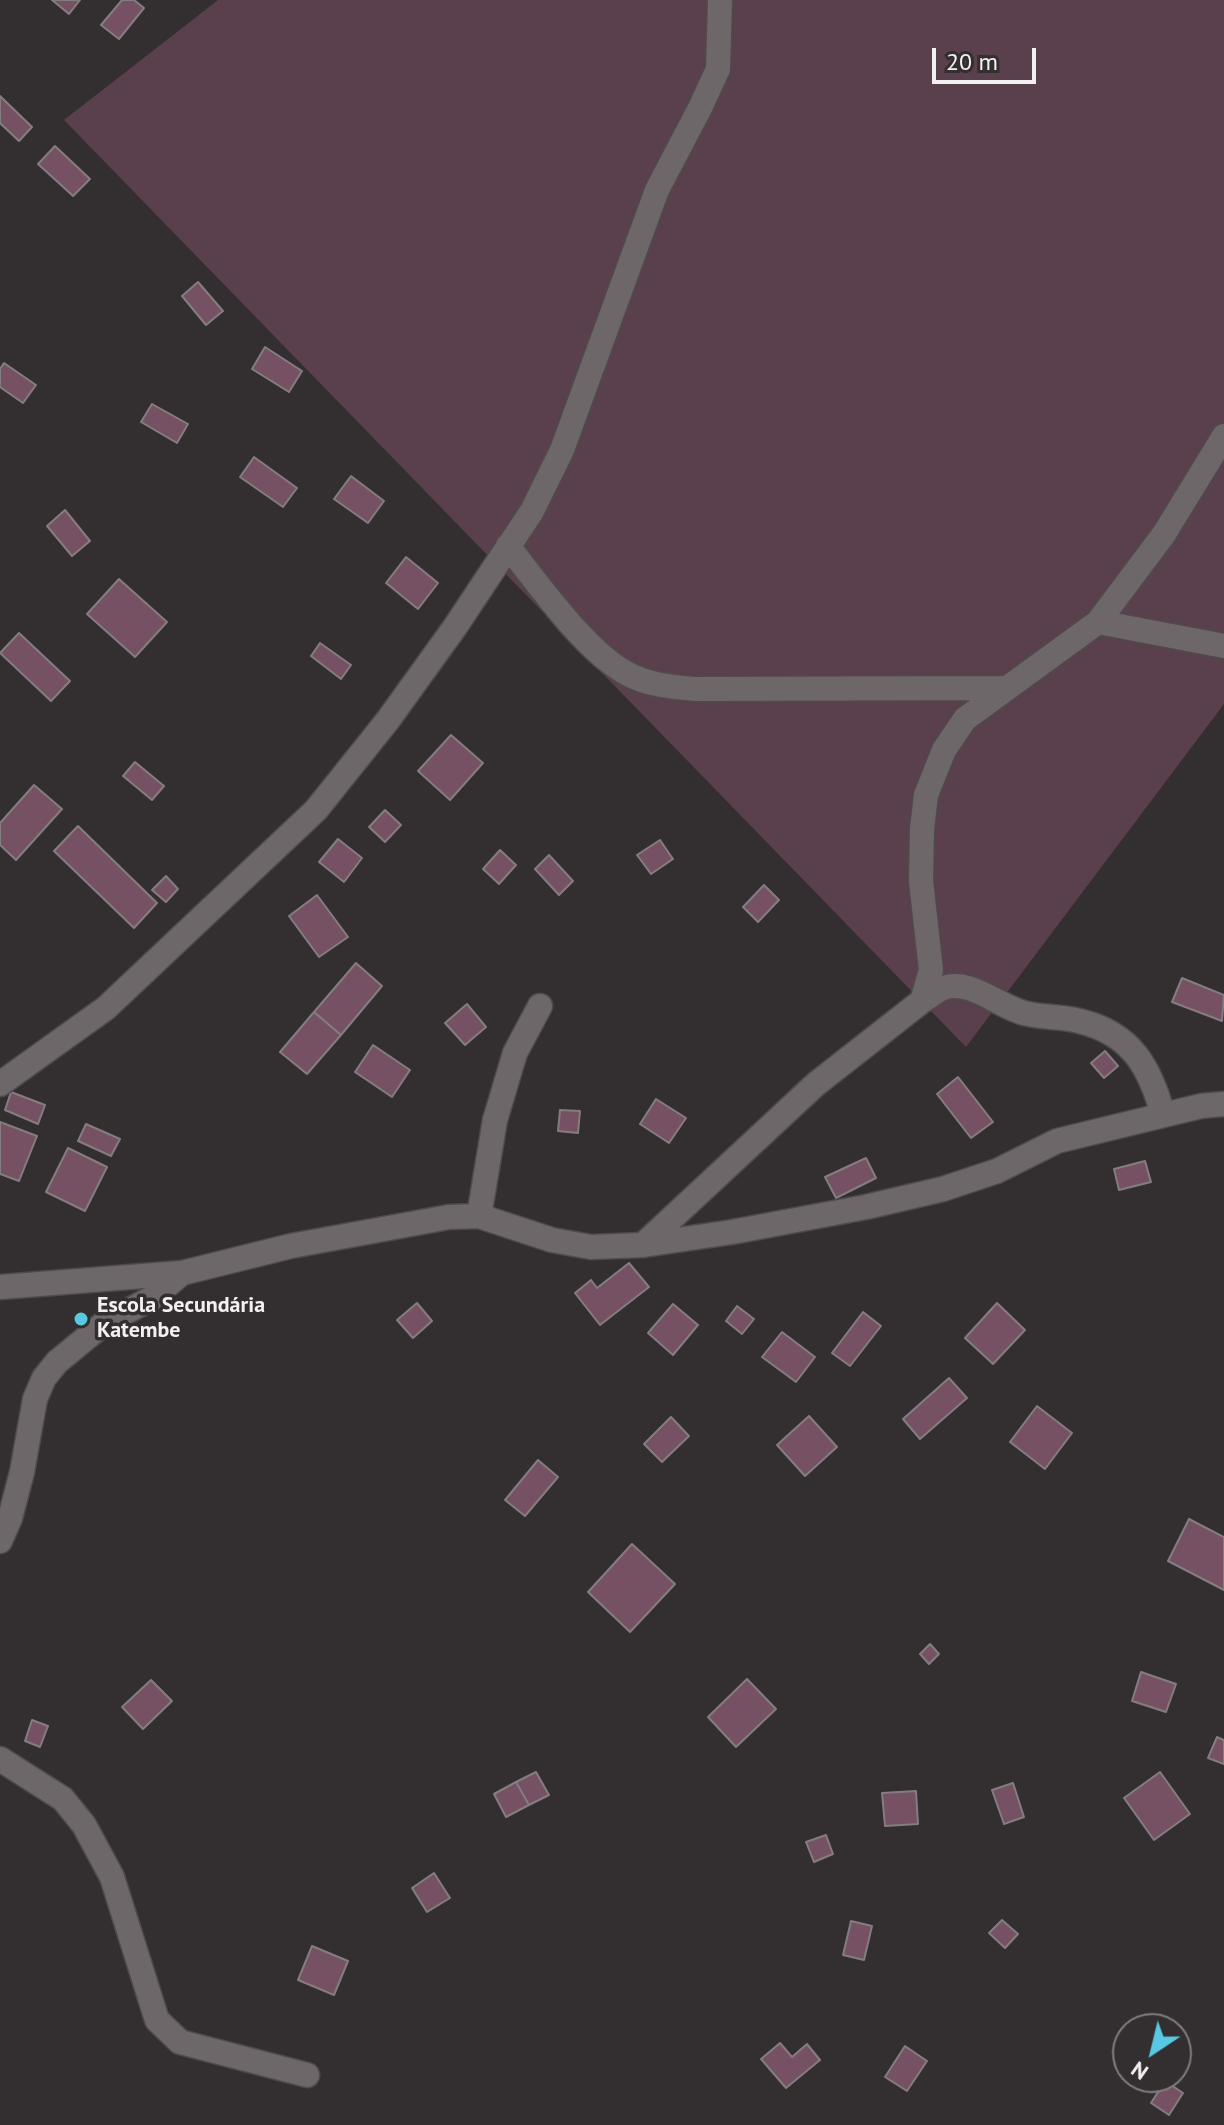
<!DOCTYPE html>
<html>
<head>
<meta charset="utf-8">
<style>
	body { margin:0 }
	#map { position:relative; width:1224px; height:2125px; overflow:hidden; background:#332e30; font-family:"PT Sans",sans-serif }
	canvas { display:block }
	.north { position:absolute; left:1112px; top:2013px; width:80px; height:80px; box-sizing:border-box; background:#332e30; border:2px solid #807c7e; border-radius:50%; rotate:215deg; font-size:22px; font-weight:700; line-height:32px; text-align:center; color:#f4f0f2 }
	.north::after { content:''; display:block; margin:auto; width:28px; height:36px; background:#58c9e3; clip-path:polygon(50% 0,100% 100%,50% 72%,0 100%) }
	.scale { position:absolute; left:932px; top:48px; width:104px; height:36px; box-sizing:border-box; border:4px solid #f4f0f2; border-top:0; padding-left:10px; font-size:24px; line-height:28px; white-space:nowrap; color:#f4f0f2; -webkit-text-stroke:6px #332e30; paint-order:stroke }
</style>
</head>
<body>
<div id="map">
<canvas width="1224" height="2125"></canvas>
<div class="north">N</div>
<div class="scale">20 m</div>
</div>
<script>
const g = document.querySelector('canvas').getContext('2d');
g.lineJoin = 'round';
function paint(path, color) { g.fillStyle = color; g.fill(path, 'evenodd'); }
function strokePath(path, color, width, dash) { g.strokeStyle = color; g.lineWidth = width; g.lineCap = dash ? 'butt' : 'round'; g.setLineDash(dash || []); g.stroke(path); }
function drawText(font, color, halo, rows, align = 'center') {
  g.font = font + ' "PT Sans",sans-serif'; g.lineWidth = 7; g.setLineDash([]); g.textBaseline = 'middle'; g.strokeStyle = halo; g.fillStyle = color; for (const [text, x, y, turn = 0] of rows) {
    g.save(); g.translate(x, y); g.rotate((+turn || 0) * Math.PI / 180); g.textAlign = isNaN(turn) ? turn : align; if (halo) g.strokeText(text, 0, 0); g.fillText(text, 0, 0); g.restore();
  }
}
const green = new Path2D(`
	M 218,0 L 1224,0 L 1224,704 L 966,1047 L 64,120 Z`);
const building = new Path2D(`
	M 52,0 L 80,0 L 69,14 Z
	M 122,0 L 134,0 L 144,8 L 119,39 L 101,25 Z
	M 0,96 L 32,127 L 19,141 L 0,123 Z
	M 55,146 L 90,179 L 73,196 L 38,164 Z
	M 198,282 L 223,311 L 206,325 L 182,296 Z
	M 265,347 L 302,371 L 289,392 L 252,369 Z
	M 4,363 L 36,385 L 23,403 L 0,387 L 0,369 Z
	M 152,404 L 188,424 L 177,443 L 141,422 Z
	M 254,457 L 297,488 L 283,507 L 240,477 Z
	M 351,476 L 384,501 L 368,523 L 334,499 Z
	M 65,510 L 90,541 L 72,556 L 47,526 Z
	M 406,557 L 438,583 L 418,609 L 386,583 Z
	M 119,579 L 167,622 L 135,657 L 87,614 Z
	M 19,633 L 70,681 L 51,701 L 0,653 Z
	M 320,643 L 351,665 L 341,679 L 311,656 Z
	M 451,735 L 483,763 L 450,800 L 418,771 Z
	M 135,762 L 164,786 L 152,800 L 123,776 Z
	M 34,785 L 62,809 L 16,860 L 0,845 L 0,823 Z
	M 385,810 L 401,825 L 385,842 L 369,827 Z
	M 78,826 L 157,903 L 134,928 L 54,851 Z
	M 338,839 L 362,858 L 344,882 L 319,862 Z
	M 660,840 L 673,859 L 651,874 L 637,855 Z
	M 500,850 L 516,865 L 499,884 L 483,869 Z
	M 549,855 L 573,881 L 559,895 L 535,869 Z
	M 166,876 L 178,889 L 166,902 L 152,890 Z
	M 764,885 L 779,900 L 758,922 L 743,907 Z
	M 317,895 L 348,937 L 319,957 L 289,916 Z
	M 356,963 L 382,986 L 341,1035 L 314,1012 Z
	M 1182,978 L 1224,995 L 1222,1021 L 1172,1002 Z
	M 467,1004 L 486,1027 L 465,1045 L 445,1023 Z
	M 314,1012 L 341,1035 L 307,1074 L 280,1052 Z
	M 373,1045 L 410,1070 L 392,1097 L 355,1072 Z
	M 1105,1051 L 1118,1066 L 1104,1078 L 1091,1063 Z
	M 958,1077 L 993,1122 L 971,1138 L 937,1094 Z
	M 11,1092 L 45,1105 L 38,1124 L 5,1110 Z
	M 656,1099 L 686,1118 L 669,1143 L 640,1124 Z
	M 560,1110 L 580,1111 L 578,1133 L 558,1131 Z
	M 0,1122 L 37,1136 L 19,1181 L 0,1174 Z
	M 86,1124 L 120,1139 L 111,1156 L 78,1141 Z
	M 68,1148 L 107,1167 L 85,1211 L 46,1192 Z
	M 866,1158 L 876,1178 L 836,1198 L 825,1177 Z
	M 1145,1161 L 1151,1182 L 1119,1190 L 1114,1169 Z
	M 629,1263 L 649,1287 L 600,1325 L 575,1293 L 591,1280 L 597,1288 Z
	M 417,1303 L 432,1321 L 413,1338 L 397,1320 Z
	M 997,1303 L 1025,1330 L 993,1364 L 965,1338 Z
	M 673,1304 L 698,1325 L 673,1355 L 648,1333 Z
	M 737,1306 L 754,1319 L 742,1334 L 726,1321 Z
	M 863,1312 L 881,1326 L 850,1366 L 832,1353 Z
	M 782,1332 L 815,1357 L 796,1382 L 762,1357 Z
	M 949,1378 L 967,1398 L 920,1439 L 903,1419 Z
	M 1037,1406 L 1072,1433 L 1045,1469 L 1010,1442 Z
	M 809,1416 L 837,1447 L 805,1476 L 777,1445 Z
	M 671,1417 L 689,1436 L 662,1462 L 644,1444 Z
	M 538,1460 L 558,1477 L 525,1516 L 505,1500 Z
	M 1189,1519 L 1224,1537 L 1224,1590 L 1168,1561 Z
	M 632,1544 L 675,1584 L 630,1632 L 588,1592 Z
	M 930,1644 L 939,1654 L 929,1664 L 920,1654 Z
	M 1141,1672 L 1176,1684 L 1166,1712 L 1132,1701 Z
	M 747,1679 L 776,1709 L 736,1747 L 708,1717 Z
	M 151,1680 L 172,1701 L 143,1729 L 122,1707 Z
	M 32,1720 L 48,1726 L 40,1747 L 25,1741 Z
	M 1217,1737 L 1224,1740 L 1224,1764 L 1208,1758 Z
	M 536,1772 L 549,1795 L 529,1805 L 516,1782 Z
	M 1160,1772 L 1190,1814 L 1154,1840 L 1124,1798 Z
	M 516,1782 L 529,1805 L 506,1817 L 494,1794 Z
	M 1013,1783 L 1024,1817 L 1004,1824 L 992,1790 Z
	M 916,1791 L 918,1824 L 885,1826 L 882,1793 Z
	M 826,1835 L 833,1854 L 814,1862 L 806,1842 Z
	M 434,1873 L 450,1898 L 427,1912 L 412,1888 Z
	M 1002,1920 L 1018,1934 L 1005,1948 L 989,1933 Z
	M 851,1921 L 872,1926 L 864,1960 L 843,1955 Z
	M 312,1946 L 348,1961 L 334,1995 L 298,1980 Z
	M 780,2043 L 792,2057 L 807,2044 L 820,2060 L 786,2088 L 761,2059 Z
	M 905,2046 L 927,2061 L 907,2091 L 885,2077 Z
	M 1165,2081 L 1183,2093 L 1169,2115 L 1151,2103 Z`);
const street = new Path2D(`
	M 508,546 C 538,584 586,652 628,674 C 648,685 673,687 695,689 L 1005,688
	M 1098,622 L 1224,646
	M 922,1001 C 929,997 936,991 943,988 C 970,978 999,1007 1024,1013 C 1042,1018 1061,1016 1079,1021 C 1131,1033 1150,1067 1163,1115
	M 0,1084 L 106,1008 L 316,810 L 388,720 L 455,627 L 532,511 L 562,450 L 657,190 L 700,108 L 718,69 L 720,0
	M 479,1216 L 495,1120 L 515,1053 L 540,1006
	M 643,1245 L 816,1084 L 922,1001 L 931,970 L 921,881 L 922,829 L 926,795 L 944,750 L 965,719 L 1098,622 L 1164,534 L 1224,436
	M 0,1287 L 182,1273 L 291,1246 L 449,1217 L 479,1216 L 552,1240 L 591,1247 L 643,1245 L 732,1232 L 866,1207 L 943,1189 L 997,1171 L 1057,1141 L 1201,1106 L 1224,1104
	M 0,1541 L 10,1518 L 22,1472 L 35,1399 L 44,1378 L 57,1362 L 102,1325 L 152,1298 L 182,1273
	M 0,1759 L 63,1799 L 84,1825 L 112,1877 L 157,2020 L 180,2042 L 307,2075`);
const markers = [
	[81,1319,8,"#58c9e3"]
];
const poiNames = [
	["Escola Secundária",97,1306],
	["Katembe",97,1331]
];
paint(green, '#5a404d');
paint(building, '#765163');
strokePath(building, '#847d80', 2);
strokePath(street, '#4f4a4c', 27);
strokePath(street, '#6d676a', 24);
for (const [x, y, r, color] of markers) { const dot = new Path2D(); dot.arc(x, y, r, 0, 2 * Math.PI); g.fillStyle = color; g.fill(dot); strokePath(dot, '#332e30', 3); }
drawText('bold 22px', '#f4f0f2', '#332e30', poiNames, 'left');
</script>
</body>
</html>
